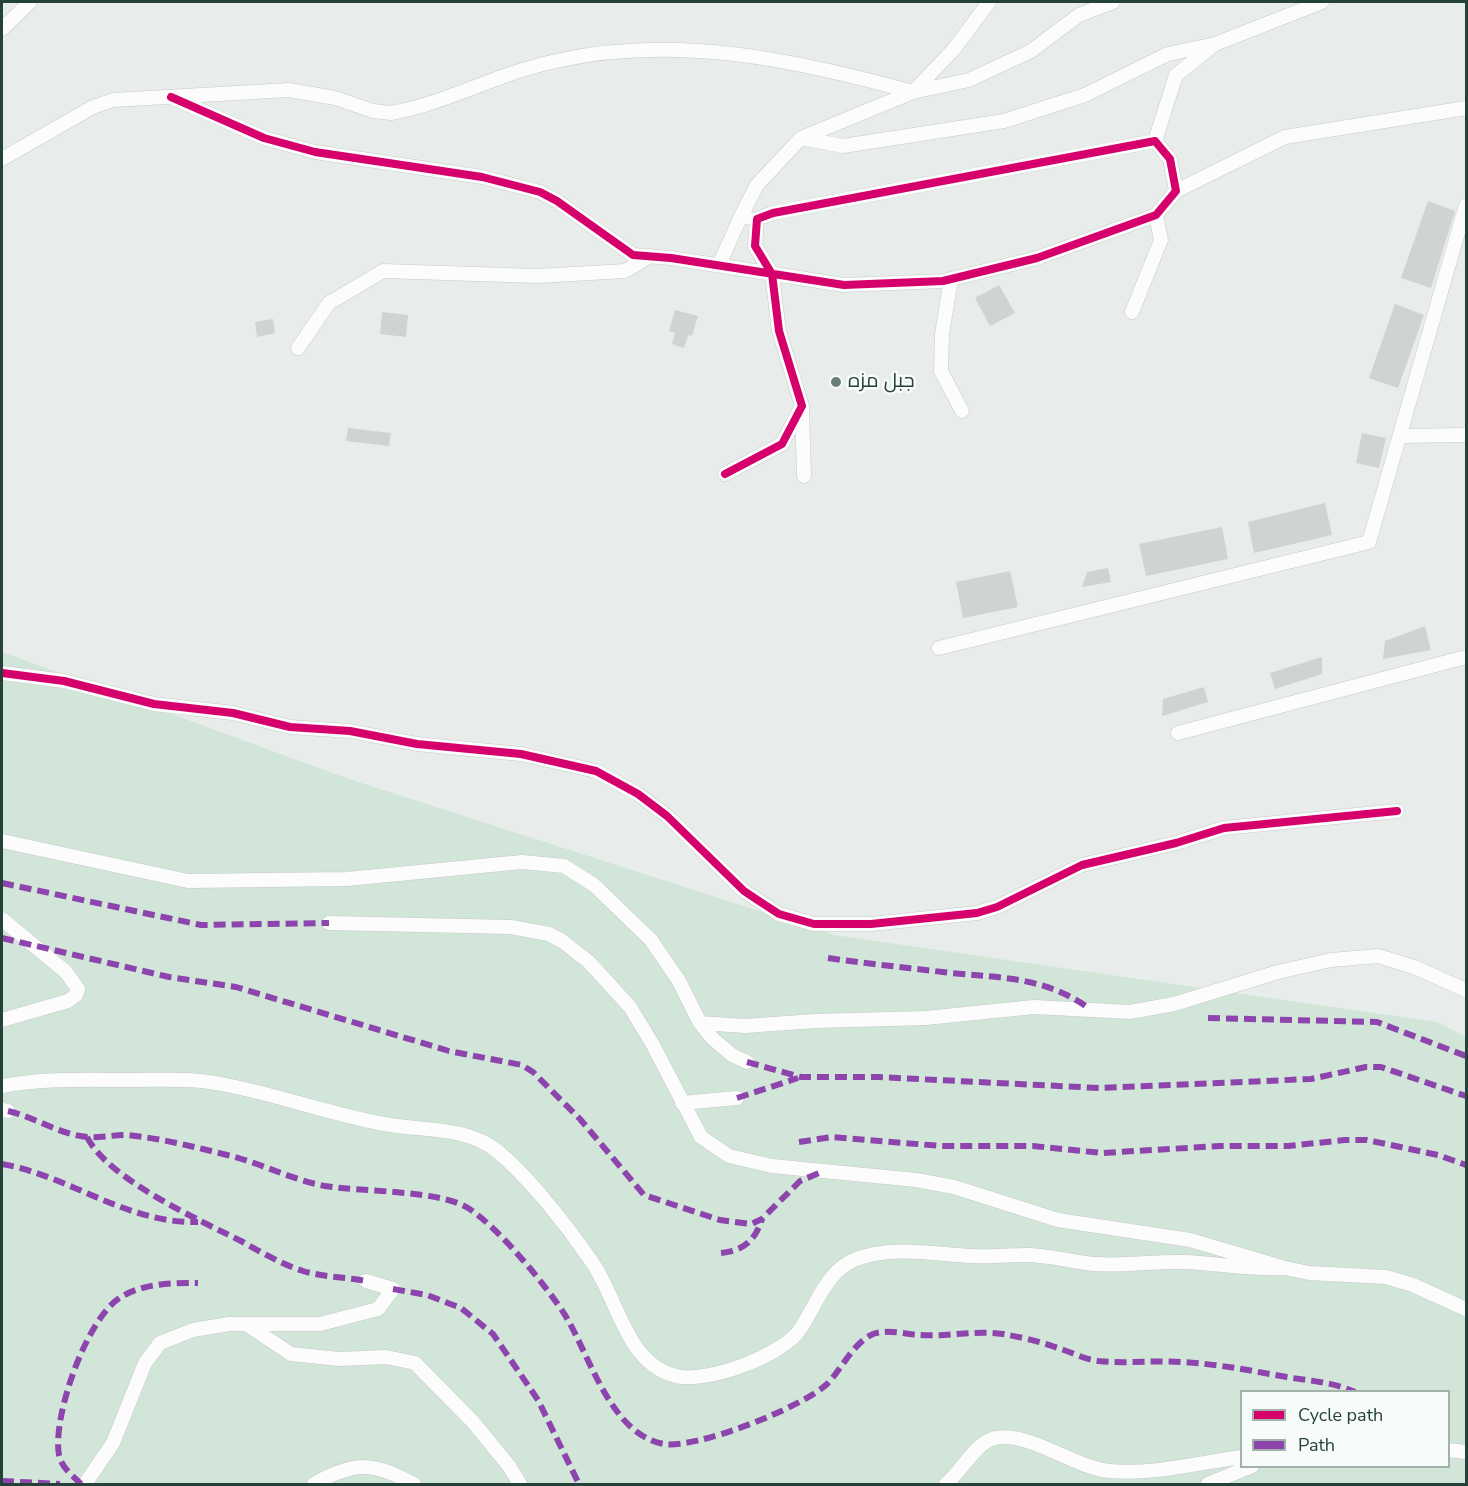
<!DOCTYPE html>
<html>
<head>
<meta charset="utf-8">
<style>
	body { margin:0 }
	#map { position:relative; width:1468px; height:1486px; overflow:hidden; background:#e8edeb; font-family:"Nunito Sans",sans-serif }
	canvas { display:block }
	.frame { position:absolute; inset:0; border:3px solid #24423a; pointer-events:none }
	.legend { position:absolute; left:1240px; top:1390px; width:210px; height:78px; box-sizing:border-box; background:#f7fbf9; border:2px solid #a3b1ad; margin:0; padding:8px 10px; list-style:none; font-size:18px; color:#24423a }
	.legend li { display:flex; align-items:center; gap:12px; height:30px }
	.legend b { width:30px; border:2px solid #a3b1ad }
</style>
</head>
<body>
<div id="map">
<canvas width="1468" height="1486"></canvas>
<div class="frame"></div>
<ul class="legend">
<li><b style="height:8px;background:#d6006c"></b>Cycle path</li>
<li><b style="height:8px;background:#8e44ad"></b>Path</li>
</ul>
</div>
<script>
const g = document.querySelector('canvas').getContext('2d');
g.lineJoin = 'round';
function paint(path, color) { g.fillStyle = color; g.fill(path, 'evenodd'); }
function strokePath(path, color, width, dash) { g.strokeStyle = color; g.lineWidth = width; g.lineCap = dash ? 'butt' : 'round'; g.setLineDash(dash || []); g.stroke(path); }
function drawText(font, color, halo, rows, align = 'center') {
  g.font = font + ' "Nunito Sans",Cairo,sans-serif'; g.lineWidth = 5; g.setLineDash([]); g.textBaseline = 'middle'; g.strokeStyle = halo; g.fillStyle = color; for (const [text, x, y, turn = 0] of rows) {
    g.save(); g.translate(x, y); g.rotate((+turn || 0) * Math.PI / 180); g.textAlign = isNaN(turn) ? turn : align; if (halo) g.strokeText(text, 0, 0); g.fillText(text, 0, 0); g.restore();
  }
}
const green = new Path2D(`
	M 2,652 L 349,779 L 834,935 L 1437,1022 L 1466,1037 L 1466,1484 L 2,1484 ZM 1242,1392 L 1448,1392 L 1448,1466 L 1242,1466 Z`);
const building = new Path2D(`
	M 1428,201 L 1455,211 L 1431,288 L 1401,278 Z
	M 999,285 L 1015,313 L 990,326 L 975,298 Z
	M 1395,304 L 1424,315 L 1398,388 L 1369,378 Z
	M 675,310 L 698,316 L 692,336 L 688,335 L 684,348 L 672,344 L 675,333 L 669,331 Z
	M 382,312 L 408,315 L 406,337 L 380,334 Z
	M 273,319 L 275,333 L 257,337 L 255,322 Z
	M 348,428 L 391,433 L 389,446 L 346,441 Z
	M 1362,433 L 1386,438 L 1379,468 L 1356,463 Z
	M 1325,503 L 1332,535 L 1254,553 L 1248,522 Z
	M 1222,527 L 1228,559 L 1146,576 L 1139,544 Z
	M 1108,568 L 1111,582 L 1082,587 L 1087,572 Z
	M 1010,571 L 1018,607 L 963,618 L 956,582 Z
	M 1425,626 L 1431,650 L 1383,659 L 1385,641 Z
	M 1322,657 L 1322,674 L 1275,689 L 1270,673 Z
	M 1204,687 L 1208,702 L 1162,716 L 1163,699 Z`);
const street = new Path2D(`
	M 2,29 L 30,2
	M 171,97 L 264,138 L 315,152 L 482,177 L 540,192 L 557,201 L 633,255 L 671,258 L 844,285 L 943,281 L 1037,258 L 1156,215 L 1176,191 L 1170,159 L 1155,141 L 773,213 L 757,219 L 755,246 L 772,274 L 779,331 L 802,406 L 782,444 L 725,474
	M 801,138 L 843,146 L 1004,121 L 1085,95 L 1168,54 L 1215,44
	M 1155,141 L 1176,75 L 1215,44 L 1322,2
	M 2,159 L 93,107 L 113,100 L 289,90 L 335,98 L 373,111 L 391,113 C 447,103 499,73 556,61 C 676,34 797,60 913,92 L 954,49 L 989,2
	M 1176,191 L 1285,137 L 1466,108
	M 741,216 L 757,185 L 801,138 L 913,92 L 969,80 L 1031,51 L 1079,15 L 1113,2
	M 719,265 L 741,216 L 747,217
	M 951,279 L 942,334 L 941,371 L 962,411
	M 1132,312 L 1161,240 L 1156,215
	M 298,348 L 329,303 L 383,271 L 538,276 L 625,271 L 650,256
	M 802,409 L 804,476
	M 1400,436 L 1466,435
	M 939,648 L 1369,542 L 1466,205
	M 2,673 L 64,681 L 154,704 L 233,713 L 290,727 L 350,731 L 417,744 L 521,754 L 596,771 L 638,794 L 667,816 L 744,891 L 759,901 L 779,914 L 814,924 L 871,924 L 977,913 L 997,907 L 1082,865 L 1176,843 L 1224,828 L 1397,811
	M 1178,733 L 1466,657
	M 2,841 L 188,881 L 347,879 L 522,862 L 564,866 L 594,885 L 651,940 L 679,981 L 700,1023 L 712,1038 L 732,1055 L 747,1062
	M 2,919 L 66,972 L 78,989 L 76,995 L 68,1001 L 2,1020
	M 329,923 L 511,927 L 549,934 L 562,941 L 589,962 L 630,1007 L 653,1045 L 701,1137 L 729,1156 L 772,1166 L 916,1180 L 954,1187 L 1058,1220 L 1190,1240 L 1285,1268 L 1309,1273 L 1386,1277 L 1413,1285 L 1466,1309
	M 700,1023 L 745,1026 L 815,1021 L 926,1018 L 1034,1007 L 1130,1012 L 1174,1004 L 1278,972 L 1331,960 L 1378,956 L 1414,967 L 1466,990
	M 2,1086 C 47,1078 87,1080 133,1080 C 163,1080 191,1078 221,1084 C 276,1094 329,1114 384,1124 C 420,1131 467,1126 497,1151 C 529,1177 568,1227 592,1262 C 618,1299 626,1364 676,1376 C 706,1384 785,1355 801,1328 C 816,1305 827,1271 854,1260 C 891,1245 933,1254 971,1256 C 988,1257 1005,1255 1022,1255 C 1047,1254 1070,1262 1095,1264 C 1124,1266 1153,1261 1183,1262 C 1217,1263 1250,1270 1285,1268
	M 682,1103 L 737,1098
	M 2,1110 L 8,1111
	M 249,1326 L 291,1354 L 339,1359 L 386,1357 L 415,1363 L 473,1422 L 509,1466 L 520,1484
	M 1448,1450 L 1466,1452
	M 85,1484 L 113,1443 L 145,1363 L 160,1343 L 193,1330 L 229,1324 L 320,1324 L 378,1309 L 393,1289 L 366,1281
	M 314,1484 C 355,1461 373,1462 414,1484
	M 946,1484 C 962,1471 976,1442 995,1438 C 1029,1431 1073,1467 1109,1471 C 1154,1475 1197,1463 1242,1457
	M 1208,1484 L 1252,1466`);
const quiet = new Path2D(`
	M 2,883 L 201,925 L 329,923
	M 2,938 L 169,977 L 236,987 L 449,1051 L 522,1065 L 533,1072 L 580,1119 L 644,1195 L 720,1220 L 751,1224 L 762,1219 L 800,1181 L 824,1171
	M 828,958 C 869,964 910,968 951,973 C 1002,978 1046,977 1090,1009
	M 1208,1018 L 1377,1022 L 1466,1056
	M 747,1062 L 801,1077 L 877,1077 L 1099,1088 L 1311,1079 L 1366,1067 L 1381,1067 L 1466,1096
	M 737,1098 L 798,1078
	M 8,1111 C 35,1117 60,1135 88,1137 C 100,1138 113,1135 126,1135 C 159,1138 191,1146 223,1154 C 259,1162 289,1179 325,1186 C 363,1192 439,1190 468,1208 C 499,1228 545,1284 565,1315 C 590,1356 611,1435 664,1444 C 697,1449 803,1407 827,1384 C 842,1369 853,1343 873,1334 C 888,1329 904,1334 919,1335 C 947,1337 975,1330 1003,1334 C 1020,1337 1038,1341 1055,1347 C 1069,1351 1083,1359 1098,1361 C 1126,1364 1155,1360 1182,1362 C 1217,1364 1247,1370 1281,1376 C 1306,1381 1331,1381 1355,1392
	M 87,1137 C 108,1179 199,1220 241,1241 C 261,1252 281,1264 303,1271 C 323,1277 344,1277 366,1281
	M 799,1142 L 832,1137 L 941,1146 L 1033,1146 L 1102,1153 L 1220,1146 L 1288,1146 L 1345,1140 L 1367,1140 L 1438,1155 L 1466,1165
	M 2,1164 C 70,1176 127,1224 198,1222
	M 721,1253 C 743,1251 755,1241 762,1219
	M 393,1289 L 427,1295 L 461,1308 L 493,1334 L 538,1400 L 579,1484
	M 2,1481 L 60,1484
	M 81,1484 C 73,1476 61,1467 59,1455 C 52,1417 87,1317 121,1297 C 144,1283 173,1283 198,1283`);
const cycleway = new Path2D(`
	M 171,97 L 264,138 L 315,152 L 482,177 L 540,192 L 557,201 L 633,255 L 671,258 L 844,285 L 943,281 L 1037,258 L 1156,215 L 1176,191 L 1170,159 L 1155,141 L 773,213 L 757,219 L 755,246 L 772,274 L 779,331 L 802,406 L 782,444 L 725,474
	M 2,673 L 64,681 L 154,704 L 233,713 L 290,727 L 350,731 L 417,744 L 521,754 L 596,771 L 638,794 L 667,816 L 744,891 L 759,901 L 779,914 L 814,924 L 871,924 L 977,913 L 997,907 L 1082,865 L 1176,843 L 1224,828 L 1397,811`);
const markers = [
	[836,382,6,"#697e78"]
];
const poiNames = [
	["جبل مزه",848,382]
];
paint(green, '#d1e6d8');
paint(building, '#cfd4d2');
strokePath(street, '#c5cac8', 15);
strokePath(street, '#fcfcfc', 14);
strokePath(quiet, '#8e44ad', 6, [12, 6]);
strokePath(cycleway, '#d6006c', 8);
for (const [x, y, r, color] of markers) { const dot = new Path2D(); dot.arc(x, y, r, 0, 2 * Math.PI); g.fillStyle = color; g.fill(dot); strokePath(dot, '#f7fbf9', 2); }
drawText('20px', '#24423a', '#f7fbf9', poiNames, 'left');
</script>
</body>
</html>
